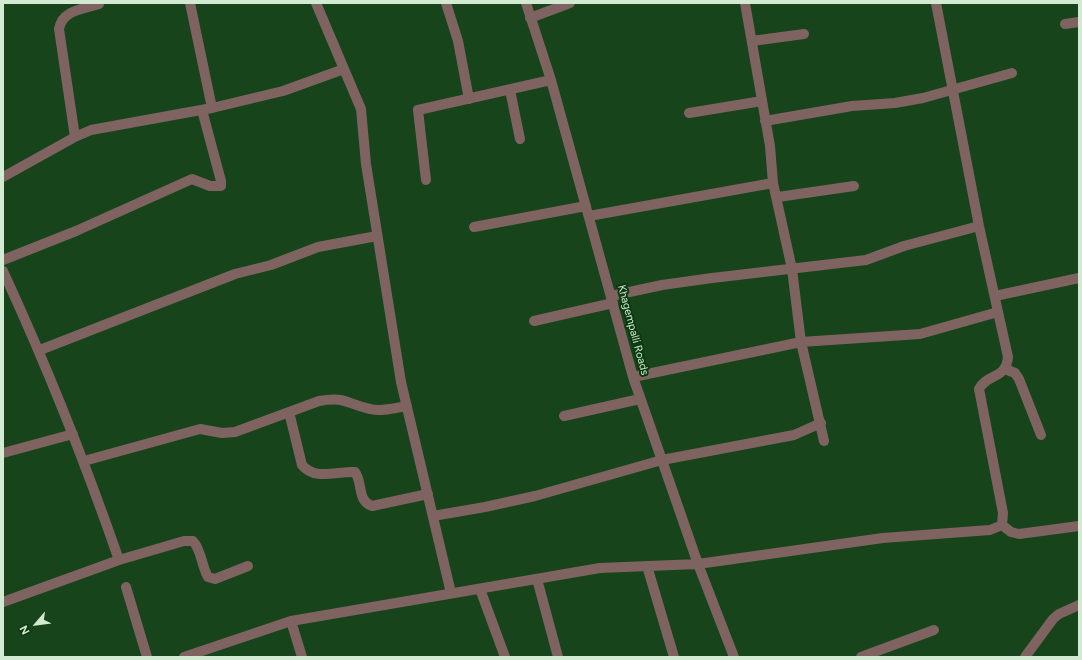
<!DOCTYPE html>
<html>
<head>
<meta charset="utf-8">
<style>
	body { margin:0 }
	#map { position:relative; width:1082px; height:660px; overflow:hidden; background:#17441b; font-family:Figtree,sans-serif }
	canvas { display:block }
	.frame { position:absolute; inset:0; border:4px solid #d2ead1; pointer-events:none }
	.north { position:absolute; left:16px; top:604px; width:40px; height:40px; -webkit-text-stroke:3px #0b3910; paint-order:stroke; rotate:242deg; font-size:11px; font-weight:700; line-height:16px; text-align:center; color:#d2ead1 }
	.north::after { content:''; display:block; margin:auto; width:14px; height:18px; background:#d2ead1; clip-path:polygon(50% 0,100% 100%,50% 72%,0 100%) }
</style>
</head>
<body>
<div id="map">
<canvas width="1082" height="660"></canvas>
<div class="frame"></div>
<div class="north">N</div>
</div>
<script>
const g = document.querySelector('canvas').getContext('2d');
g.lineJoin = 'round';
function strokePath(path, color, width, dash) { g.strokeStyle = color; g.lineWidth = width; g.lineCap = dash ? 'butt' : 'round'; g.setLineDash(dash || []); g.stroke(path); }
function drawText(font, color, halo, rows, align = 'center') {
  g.font = font + ' Figtree,sans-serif'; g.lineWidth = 4; g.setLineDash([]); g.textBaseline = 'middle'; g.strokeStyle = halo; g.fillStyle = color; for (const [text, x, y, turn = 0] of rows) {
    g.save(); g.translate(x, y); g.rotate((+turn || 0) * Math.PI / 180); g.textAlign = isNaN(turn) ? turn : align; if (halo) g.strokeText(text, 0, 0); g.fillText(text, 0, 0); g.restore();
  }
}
const street = new Path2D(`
	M 190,3 L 212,108
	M 316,3 L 361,109 L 366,164 L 401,382 L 451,593
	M 446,3 L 458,41 L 469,99
	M 526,3 L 551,80 L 633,377 L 698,564 L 734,657
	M 745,3 L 770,146 L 773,183 L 792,269 L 801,342 L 824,441
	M 530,18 L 570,3
	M 1065,24 L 1079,22
	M 752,41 L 804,34
	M 510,90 L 520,139
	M 689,113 L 762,101
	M 765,121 L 852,106 L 895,103 L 923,98 L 1012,73
	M 75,137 L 59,29 C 62,10 83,9 99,4
	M 3,177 L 75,137 L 91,130 L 212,108 L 283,91 L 344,69
	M 426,180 L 418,110 L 551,80
	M 778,197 L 854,186
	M 589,216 L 773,183
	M 474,227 L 586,206
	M 3,260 L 76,231 L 192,179 L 210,186 L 221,186 L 221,181 L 202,110
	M 3,271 C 47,366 85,462 119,560
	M 611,296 L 662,285 L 712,278 L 866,260 L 904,246 L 979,226
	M 995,296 L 1079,278
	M 534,321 L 613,303
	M 40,350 L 235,274 L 271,265 L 318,247 L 377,236
	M 1005,369 L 1015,373 L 1019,379 L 1041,435
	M 633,377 L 801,342 L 920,334 L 998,312
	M 289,412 L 302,465 C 315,481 337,471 355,472 C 363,483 357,501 372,506 L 428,494
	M 564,416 L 640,399
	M 3,453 L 73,434
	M 84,461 L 200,429 L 222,433 L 235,432 L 319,401 C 346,396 346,404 370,409 C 382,412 395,408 407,406
	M 433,516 L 485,507 L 535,496 L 662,460 L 794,435 L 821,423
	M 1002,525 L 1011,532 L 1019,534 L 1079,526
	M 647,566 L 674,657
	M 537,579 L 558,657
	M 126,587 L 147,657
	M 480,589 L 505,657
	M 3,602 L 119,560 L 184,541 L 193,541 C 202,551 201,565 208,577 L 215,579 L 248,566
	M 291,621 L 302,657
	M 184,657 L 291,621 L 600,568 L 698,564 L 883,538 L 990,530 L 1002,525 L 1003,513 L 979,389 C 987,373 1006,380 1008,357 L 979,226 L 936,3
	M 861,657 L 934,630
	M 1025,657 L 1053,619 L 1059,614 L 1079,605`);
const streetNames = [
	["Khagempalli Roads",633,330,75]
];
strokePath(street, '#7f6360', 10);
drawText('11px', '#d2ead1', '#0b3910', streetNames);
</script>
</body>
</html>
